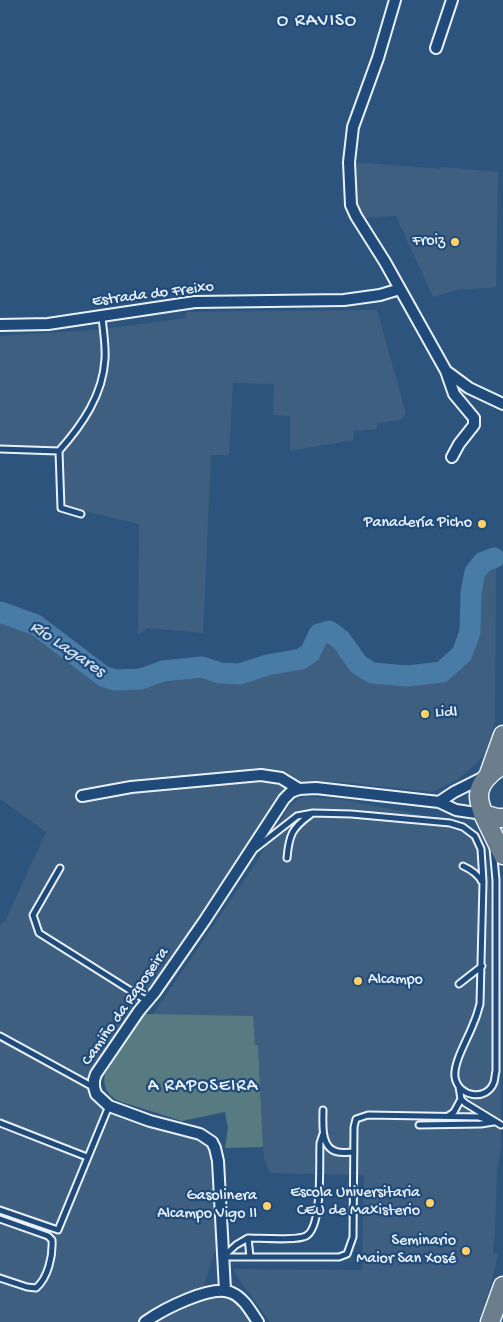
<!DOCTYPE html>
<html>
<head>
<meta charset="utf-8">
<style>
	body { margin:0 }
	canvas { display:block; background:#2d547d }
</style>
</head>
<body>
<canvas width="503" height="1322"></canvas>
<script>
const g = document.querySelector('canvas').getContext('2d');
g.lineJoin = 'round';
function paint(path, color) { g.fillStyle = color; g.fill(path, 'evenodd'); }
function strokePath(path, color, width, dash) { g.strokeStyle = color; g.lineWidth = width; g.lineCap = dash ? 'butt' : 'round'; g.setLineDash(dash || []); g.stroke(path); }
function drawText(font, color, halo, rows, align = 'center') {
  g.font = font + ' "Gochi Hand",sans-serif'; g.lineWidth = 4.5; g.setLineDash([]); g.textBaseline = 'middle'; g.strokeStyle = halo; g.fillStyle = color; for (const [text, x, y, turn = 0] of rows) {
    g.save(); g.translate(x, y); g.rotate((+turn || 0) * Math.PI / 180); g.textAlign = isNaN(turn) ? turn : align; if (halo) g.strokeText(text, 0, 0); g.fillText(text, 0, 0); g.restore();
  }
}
const built = new Path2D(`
	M 354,162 L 440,169 L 441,167 L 498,172 L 496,287 L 457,290 L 433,297 L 396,216 L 363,218 L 357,207 L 355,198 Z
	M 377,310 L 406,414 L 400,420 L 377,423 L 377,429 L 354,431 L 353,440 L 290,451 L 290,416 L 273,415 L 274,384 L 233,383 L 229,455 L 211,455 L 203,633 L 148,628 L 138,635 L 139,524 L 63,506 L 62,457 L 0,453 L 0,336 L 96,330 L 186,318 L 186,312 Z
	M 496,563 L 495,721 L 485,753 L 477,763 L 457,780 L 432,792 L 349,783 L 317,781 L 300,782 L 288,787 L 276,800 L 223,882 L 93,1069 L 88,1079 L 88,1087 L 91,1099 L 102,1109 L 155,1127 L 198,1138 L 207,1147 L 211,1152 L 212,1166 L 217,1246 L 204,1284 L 213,1298 L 228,1298 L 235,1301 L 251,1322 L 0,1322 L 0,925 L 5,921 L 46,832 L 0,799 L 0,618 L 34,630 L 100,681 L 114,685 L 143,685 L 164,676 L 201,673 L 219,678 L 241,679 L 268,670 L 303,664 L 314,656 L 323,639 L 328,637 L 337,644 L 349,661 L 349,656 L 359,669 L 370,673 L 404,675 L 439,675 L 445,673 L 469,651 L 475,633 L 476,593 L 480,574 L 486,567 Z
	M 306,797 L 338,799 L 453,821 L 466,825 L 472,830 L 478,836 L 484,849 L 488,866 L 492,922 L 500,923 L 501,1147 L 497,1171 L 495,1231 L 493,1253 L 498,1254 L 489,1292 L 478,1322 L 270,1322 L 234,1272 L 234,1269 L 362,1270 L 364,1175 L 270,1173 L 264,1159 L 263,1147 L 258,1045 L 153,1014 L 256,863 L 288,808 L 299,798 Z`);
const green = new Path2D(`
	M 145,1014 L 253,1016 L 255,1045 L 258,1045 L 263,1147 L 225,1148 L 228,1128 L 225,1112 L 182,1121 L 119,1101 C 108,1096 102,1086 105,1074 Z`);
const river = new Path2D(`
	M 0,612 L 36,625 L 103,676 L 115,680 L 141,679 L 163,671 L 202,667 L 220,673 L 240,674 L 267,665 L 301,659 L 310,653 L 319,634 L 329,631 L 341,640 L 358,664 L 372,673 L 407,676 L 442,672 L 462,654 L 470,632 L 471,592 L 475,572 L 483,562 L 494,558`);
const service = new Path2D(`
	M 0,449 L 59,451
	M 81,514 L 61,508 L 59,451 C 82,425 103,395 105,359 C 106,345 103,330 102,316
	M 256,848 L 297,816 L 313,813 L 351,814 L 450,823 L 463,827 L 475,836 L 481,849 L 483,882 L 480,1004 C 478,1010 477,1016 474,1022 C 469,1037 453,1062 455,1077 C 458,1097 487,1102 494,1082 C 495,1079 495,1074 496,1071 L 496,880 L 493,848
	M 287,858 C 289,835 292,828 310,815
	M 463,866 C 472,870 478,874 482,882
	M 60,868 L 33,915 L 39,933 L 147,1001
	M 459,984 L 482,966
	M 0,1036 L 93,1087
	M 459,1087 L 461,1099 L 465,1103 L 501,1125
	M 323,1110 C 323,1123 320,1149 338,1152 C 343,1153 349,1152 354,1152
	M 448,1116 L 454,1112 L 461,1099
	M 0,1123 L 87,1157
	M 419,1125 L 481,1124 L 493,1122
	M 0,1210 L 58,1230 L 109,1106
	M 0,1219 L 48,1236 L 52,1240 C 53,1256 48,1278 36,1288 L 27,1287 L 0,1278
	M 224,1256 L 236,1245 L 248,1238
	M 223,1257 L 339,1257 L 347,1254 L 353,1237 L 354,1127 L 356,1119 L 368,1115 L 479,1117 L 495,1122
	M 250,1257 L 248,1238 C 260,1238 297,1241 306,1236 C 323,1227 319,1162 320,1143 L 323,1134`);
const minor = new Path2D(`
	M 395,0 L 378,58 L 353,127 L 349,162 L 351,205 L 356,216 L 385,262 L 446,371 L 469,388 L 503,404
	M 436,48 L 452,0
	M 0,325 L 48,324 L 195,302 L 344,300 L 380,295 L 400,289
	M 446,371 L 454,394 L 474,418 L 474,425 L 459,444 L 452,457
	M 82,796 L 131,787 L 261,775 L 281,778 L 299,789
	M 439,802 L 454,792 L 484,777
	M 225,1290 L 218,1161 L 215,1148 L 212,1142 L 200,1134 L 150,1121 L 109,1106 L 96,1094 L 94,1087 L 94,1080 L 96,1074 L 139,1011 L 155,992 L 205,920 L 284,799 L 291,792 L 299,789 L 316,788 L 439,802 L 456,810 L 483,814
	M 145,1322 C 162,1310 213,1283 232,1293 C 244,1298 251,1312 258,1322`);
const trunk = new Path2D(`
	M 503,765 C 492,771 478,783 479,797 C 479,803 482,809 483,814 L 497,818 L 503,818
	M 489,774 L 503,735
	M 483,814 L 503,855
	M 490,1322 L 503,1286`);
const markers = [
	[455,242,5,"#ffd166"],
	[482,524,5,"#ffd166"],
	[425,714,5,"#ffd166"],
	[358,981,5,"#ffd166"],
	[430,1203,5,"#ffd166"],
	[267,1206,5,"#ffd166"],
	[466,1251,5,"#ffd166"]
];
const poiNames = [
	["Froiz",445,242],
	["Panadería Picho",472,524],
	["Lidl",435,714,"left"],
	["Alcampo",368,981,"left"],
	["Escola Universitaria",420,1194],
	["CEU de Maxisterio",420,1212],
	["Gasolinera",257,1197],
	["Alcampo Vigo II",257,1215],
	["Seminario",456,1242],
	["Maior San Xosé",456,1260]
];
const streetNames = [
	["Estrada do Freixo",153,295,-7],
	["Camiño da Raposeira",126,1007,-55]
];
const waterNames = [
	["Río Lagares",67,650,34]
];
const neighbourhoodNames = [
	["A RAPOSEIRA",203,1087]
];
const quarterNames = [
	["O RAVISO",317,22]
];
paint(built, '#3e5f80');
paint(green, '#577b81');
strokePath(river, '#487ba5', 21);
strokePath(service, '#e8f1f8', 9);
strokePath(minor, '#e8f1f8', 14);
strokePath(trunk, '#e8f1f8', 21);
strokePath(service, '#1f4a7a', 5);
strokePath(minor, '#1f4a7a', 10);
strokePath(trunk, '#6b7e8b', 18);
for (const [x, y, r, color] of markers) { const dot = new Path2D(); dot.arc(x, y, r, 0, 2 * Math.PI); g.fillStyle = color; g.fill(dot); strokePath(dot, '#1f4a7a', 2); }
drawText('16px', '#e8f1f8', '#1f4a7a', poiNames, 'right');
drawText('16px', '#e8f1f8', '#1f4a7a', streetNames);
drawText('italic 18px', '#d0dfec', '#1f4a7a', waterNames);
g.letterSpacing = '1px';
drawText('18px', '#e8f1f8', '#1f4a7a', neighbourhoodNames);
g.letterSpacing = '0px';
g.letterSpacing = '1px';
drawText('19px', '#e8f1f8', '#1f4a7a', quarterNames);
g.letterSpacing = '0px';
</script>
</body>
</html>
